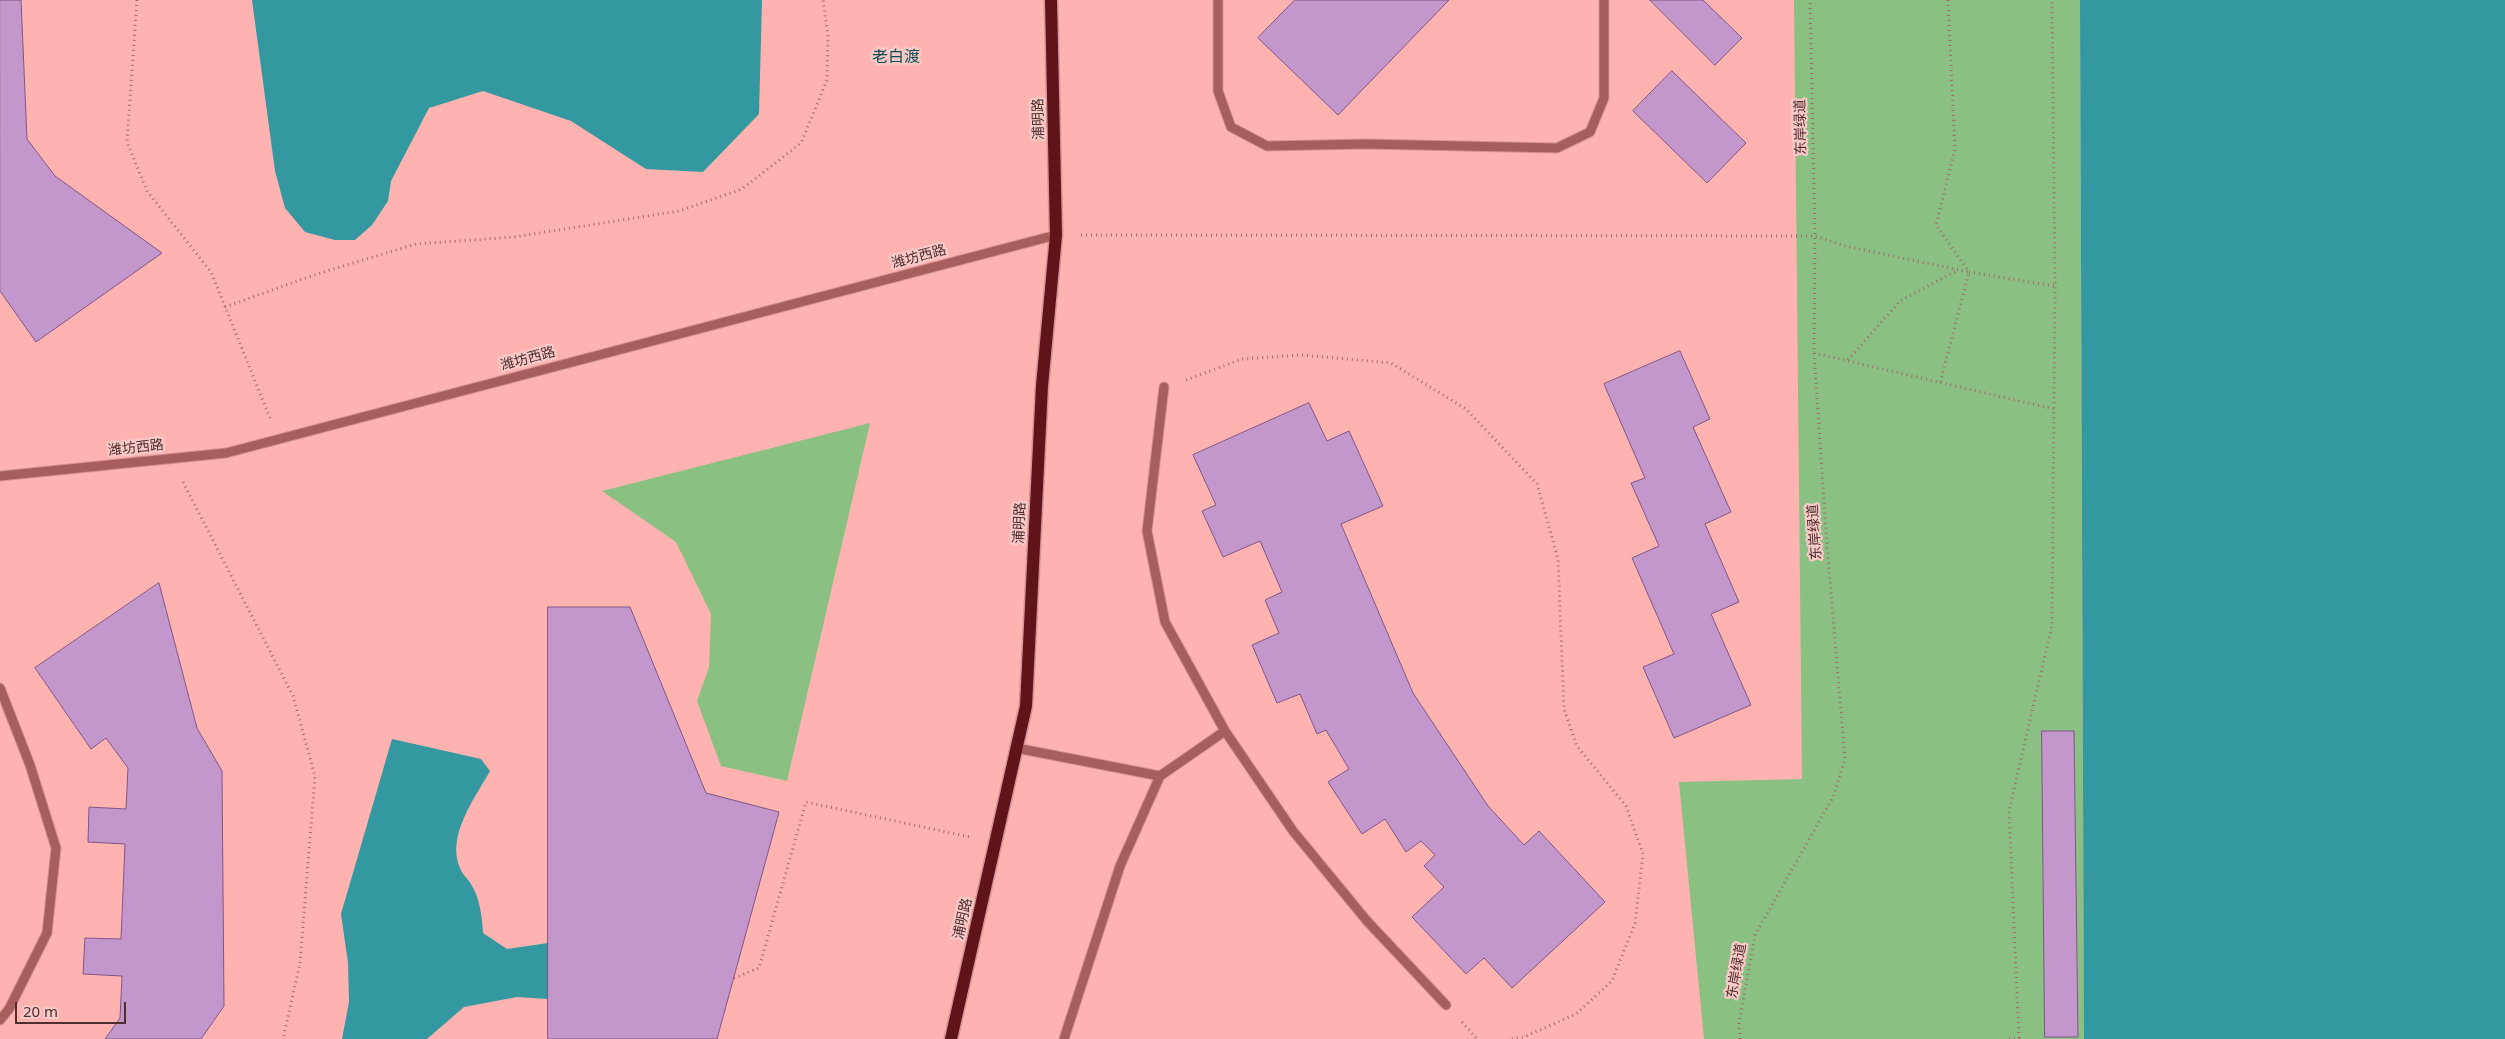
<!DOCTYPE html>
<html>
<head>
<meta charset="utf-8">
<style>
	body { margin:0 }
	#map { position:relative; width:2505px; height:1039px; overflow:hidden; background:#feb3b1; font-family:"Noto Sans",sans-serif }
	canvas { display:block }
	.scale { position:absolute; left:15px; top:1002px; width:111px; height:22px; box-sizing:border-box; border:2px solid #4d2f2f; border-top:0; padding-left:6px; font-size:15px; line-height:18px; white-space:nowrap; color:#4d2f2f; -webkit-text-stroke:4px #f8c9c7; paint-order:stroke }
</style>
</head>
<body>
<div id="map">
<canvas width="2505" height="1039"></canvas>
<div class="scale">20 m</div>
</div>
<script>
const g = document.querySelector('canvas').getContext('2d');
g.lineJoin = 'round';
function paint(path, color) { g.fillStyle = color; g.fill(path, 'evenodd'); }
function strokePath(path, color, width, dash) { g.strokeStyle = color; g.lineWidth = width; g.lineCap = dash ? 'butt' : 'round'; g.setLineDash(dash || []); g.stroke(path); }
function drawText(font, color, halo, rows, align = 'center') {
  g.font = font + ' "Noto Sans","Noto Sans SC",sans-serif'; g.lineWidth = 4.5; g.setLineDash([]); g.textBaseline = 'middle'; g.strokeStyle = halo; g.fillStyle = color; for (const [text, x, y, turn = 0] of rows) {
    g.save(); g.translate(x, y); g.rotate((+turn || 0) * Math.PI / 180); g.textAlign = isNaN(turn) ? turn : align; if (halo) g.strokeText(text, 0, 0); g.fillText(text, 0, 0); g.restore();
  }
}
const green = new Path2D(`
	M 1794,0 L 2080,0 L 2084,1039 L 1704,1039 L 1679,782 L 1802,779 Z
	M 870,423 L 787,781 L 721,766 L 697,701 L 709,667 L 711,614 L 676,542 L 602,491 Z`);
const water = new Path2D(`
	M 252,0 L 762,0 L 759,114 L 703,172 L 646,169 L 571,121 L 483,91 L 429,108 L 391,181 L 388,201 L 372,225 L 355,240 L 335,240 L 305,232 L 285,208 L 275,171 Z
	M 2080,0 L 2505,0 L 2505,1039 L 2084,1039 Z
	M 392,739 L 481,759 L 490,771 C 475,798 446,836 460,868 C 462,874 468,879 471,884 C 480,899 482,916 483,933 L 507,949 L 548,943 L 548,999 L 517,997 L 464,1007 L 427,1039 L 342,1039 L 349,1002 L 348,963 L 341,914 Z`);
const building = new Path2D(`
	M 0,0 L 21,0 L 27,139 L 55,176 L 162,253 L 36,342 L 0,291 Z
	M 1295,0 L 1449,0 L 1338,115 L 1258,38 Z
	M 1650,0 L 1703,0 L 1742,38 L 1715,65 Z
	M 1672,71 L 1746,143 L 1707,183 L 1633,111 Z
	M 1680,351 L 1710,419 L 1693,427 L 1731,512 L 1705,524 L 1739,602 L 1711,614 L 1751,705 L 1674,738 L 1643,667 L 1674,654 L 1632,558 L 1659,546 L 1631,483 L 1645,478 L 1604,384 Z
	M 1309,403 L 1327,441 L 1349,431 L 1383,506 L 1341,524 L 1413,693 L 1488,806 L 1524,845 L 1539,831 L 1605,902 L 1512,988 L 1484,958 L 1466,974 L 1412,917 L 1444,887 L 1424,866 L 1435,855 L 1421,841 L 1406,852 L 1385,819 L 1362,834 L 1328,782 L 1349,769 L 1326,730 L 1317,734 L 1300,694 L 1277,703 L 1252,645 L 1279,633 L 1265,600 L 1282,592 L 1260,541 L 1223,557 L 1202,511 L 1216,505 L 1193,455 Z
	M 159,583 L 197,728 L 222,771 L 224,1006 L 201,1039 L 105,1039 L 120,1018 L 122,976 L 83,974 L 85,938 L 121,939 L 125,844 L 88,842 L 89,807 L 126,809 L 128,768 L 106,738 L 91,749 L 35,668 Z
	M 548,607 L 630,607 L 706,793 L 779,812 L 717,1039 L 548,1039 Z
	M 2042,731 L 2074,731 L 2078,1037 L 2045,1037 Z`);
const path = new Path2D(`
	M 137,0 L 127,142 L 147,191 L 211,272 L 270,418
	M 1948,0 L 1955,149 L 1936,225 L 1969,272 L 2054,286
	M 1081,235 L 1815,236 L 1845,246 L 1969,272 L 1940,383
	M 225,307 L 317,274 L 416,244 L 514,237 L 679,211 L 742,189 L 801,143 L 827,80 L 828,36 L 823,0
	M 1814,353 L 2054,409
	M 1848,360 L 1900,301 L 1958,270
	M 1186,380 L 1242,359 L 1302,355 L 1391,363 L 1466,409 L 1537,484 L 1558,559 L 1564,709 L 1577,746 L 1626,806 L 1643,854 L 1635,923 L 1612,981 L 1576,1014 L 1524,1037 L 1511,1039
	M 183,482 L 293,696 L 315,776 L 300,963 L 283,1039
	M 734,978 L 759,968 L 806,802 L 970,837
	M 1462,1022 L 1477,1039
	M 1740,1039 L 1739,1023 L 1755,935 L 1833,797 L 1845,759 L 1827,545 L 1814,353 L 1815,236 L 1810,0
	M 2009,1039 L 2019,1038 L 2009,811 L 2052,625 L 2055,286 L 2052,0`);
const minor = new Path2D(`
	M 1218,0 L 1218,91 L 1231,127 L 1267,146 L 1366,144 L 1557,148 L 1590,132 L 1604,98 L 1604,0
	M 1164,387 L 1147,531 L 1165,622 L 1225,731 L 1293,831 L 1367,921 L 1446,1005
	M 0,476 L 226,453 L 1056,235
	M 0,688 L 30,765 L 56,848 L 47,933 L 9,1009 L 0,1020
	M 1016,748 L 1160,776
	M 1064,1039 L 1120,866 L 1160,776 L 1225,731`);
const major = new Path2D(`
	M 951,1039 L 1026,706 L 1042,386 L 1056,235 L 1051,0`);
const streetNames = [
	["浦明路",1039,119,-91],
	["东岸绿道",1801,127,-91],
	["潍坊西路",919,257,-15],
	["潍坊西路",528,359,-15],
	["潍坊西路",136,448,-6],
	["浦明路",1020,523,-87],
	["东岸绿道",1815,532,-94],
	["浦明路",963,919,-77],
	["东岸绿道",1737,971,-80]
];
const quarterNames = [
	["老白渡",896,57]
];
paint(green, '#8ac082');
paint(water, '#33989f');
paint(building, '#c397cb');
strokePath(building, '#7f5687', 1);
strokePath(minor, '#d49392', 11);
strokePath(major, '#d49392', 15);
strokePath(path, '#a06d6c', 3, [1, 4]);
strokePath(minor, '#a75e5d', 9);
strokePath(major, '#60141a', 12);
drawText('14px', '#4d2f2f', '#f8c9c7', streetNames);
drawText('16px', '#0d4c50', '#f8c9c7', quarterNames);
</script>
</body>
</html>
